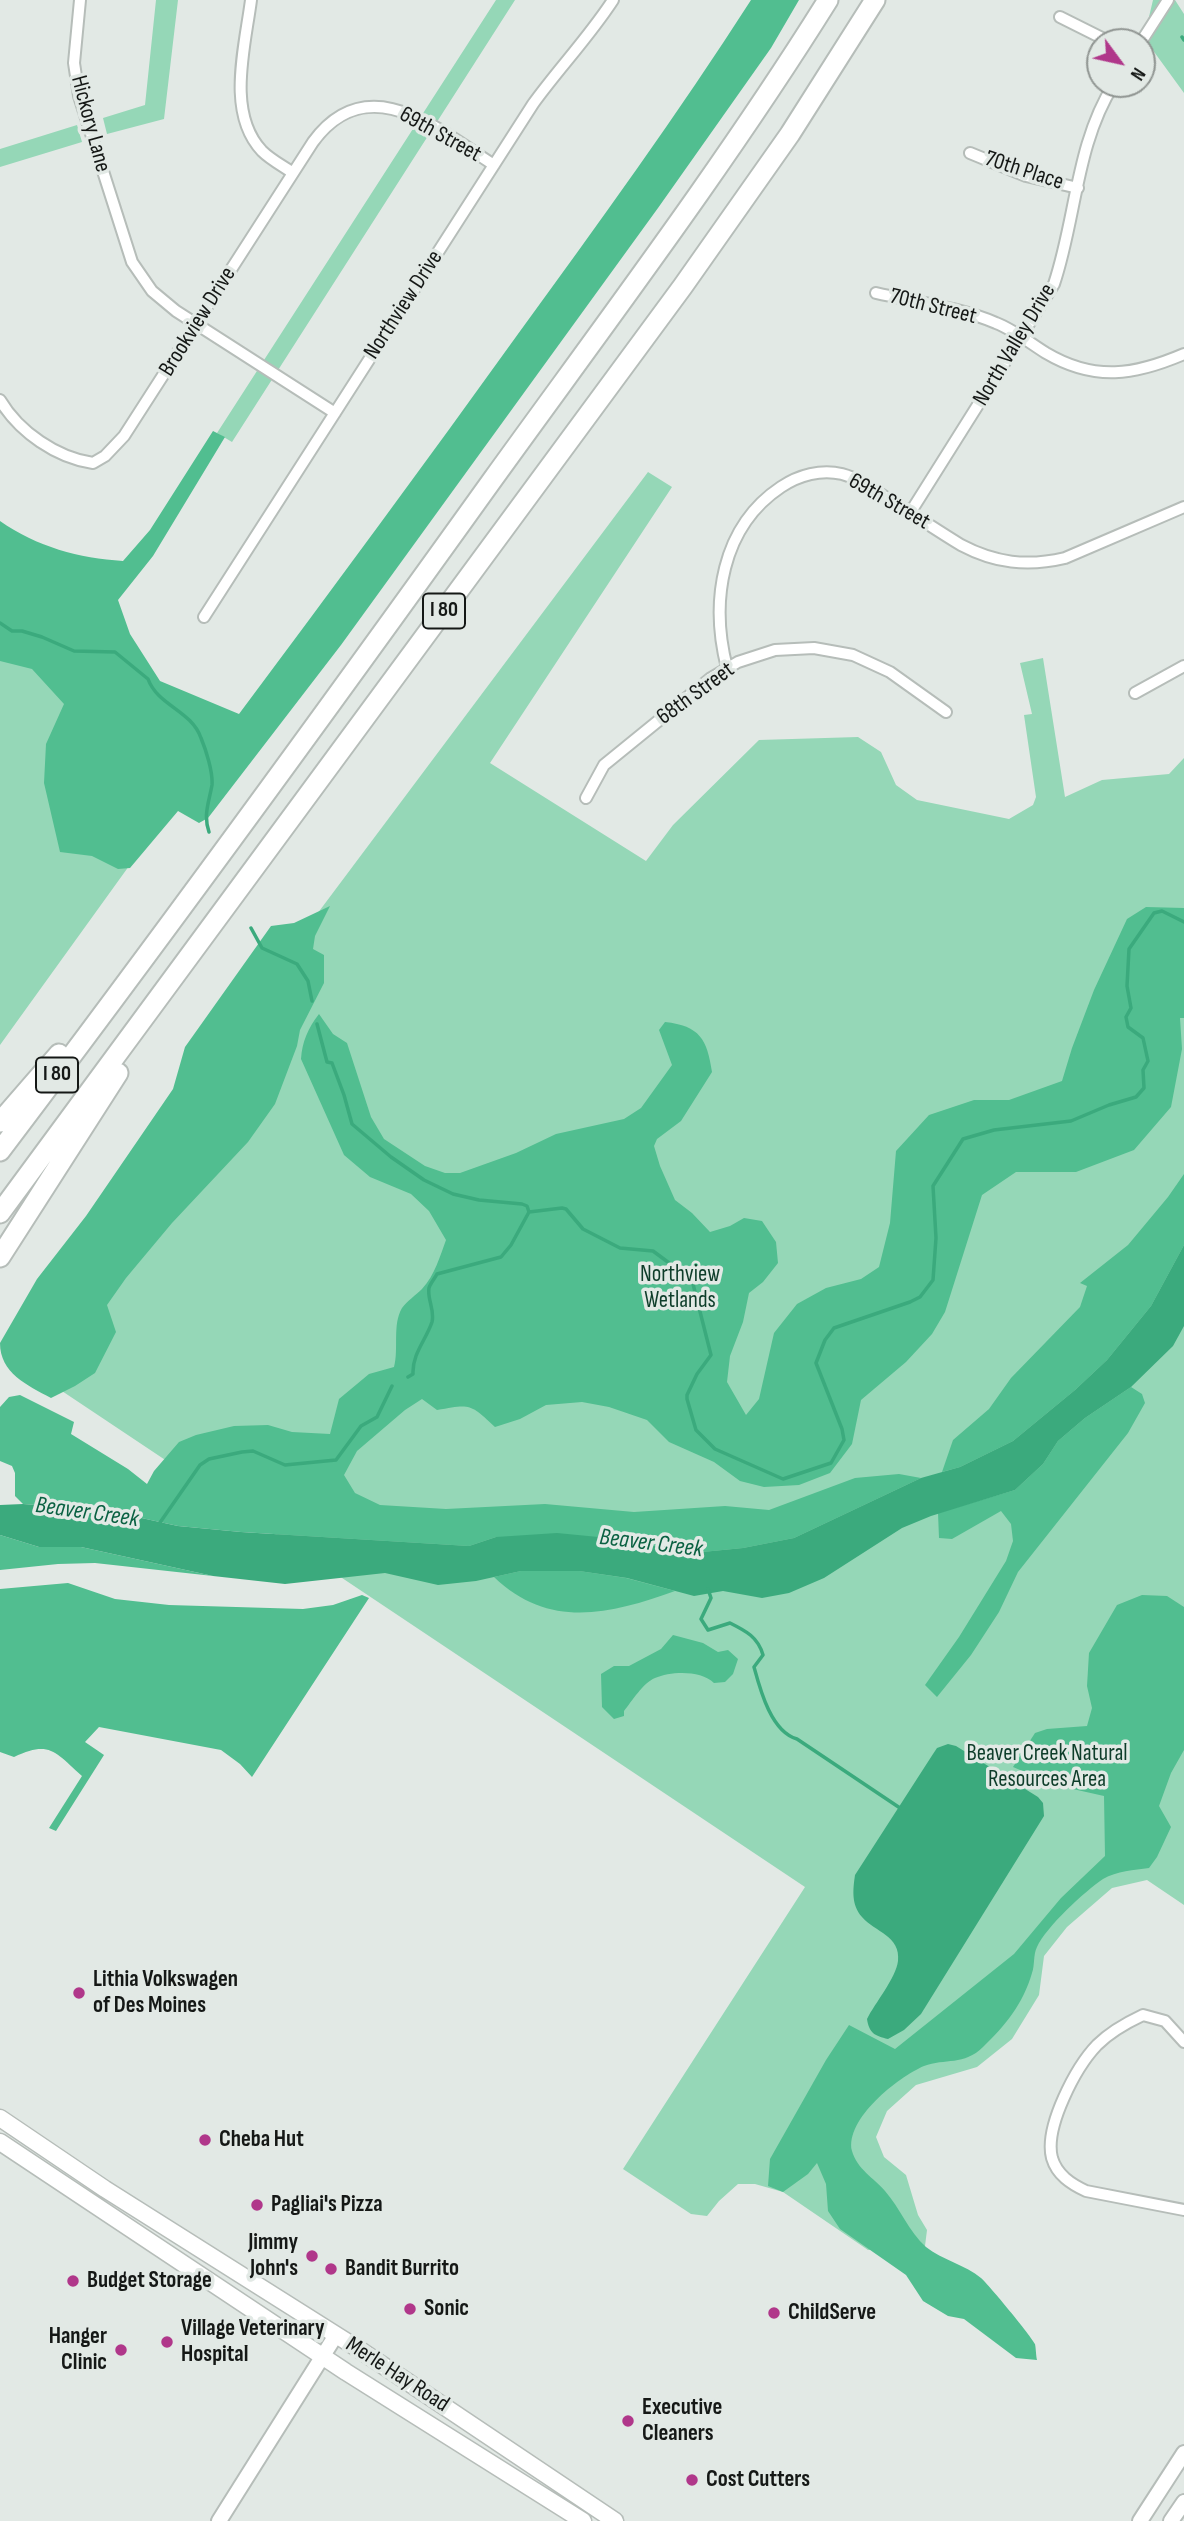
<!DOCTYPE html>
<html>
<head>
<meta charset="utf-8">
<style>
	body { margin:0 }
	#map { position:relative; width:1184px; height:2521px; overflow:hidden; background:#e2e9e5; font-family:"Sofia Sans Condensed",sans-serif }
	canvas { display:block }
	.north { position:absolute; left:1086px; top:28px; width:70px; height:70px; box-sizing:border-box; background:#e2e9e5; border:2px solid #909592; border-radius:50%; rotate:123deg; font-size:19px; font-weight:700; line-height:28px; text-align:center; color:#151816 }
	.north::after { content:''; display:block; margin:auto; width:24px; height:32px; background:#b0378a; clip-path:polygon(50% 0,100% 100%,50% 72%,0 100%) }
</style>
</head>
<body>
<div id="map">
<canvas width="1184" height="2521"></canvas>
<div class="north">N</div>
</div>
<script>
const g = document.querySelector('canvas').getContext('2d');
g.lineJoin = 'round';
function paint(path, color) { g.fillStyle = color; g.fill(path, 'evenodd'); }
function strokePath(path, color, width, dash) { g.strokeStyle = color; g.lineWidth = width; g.lineCap = dash ? 'butt' : 'round'; g.setLineDash(dash || []); g.stroke(path); }
function drawText(font, color, halo, rows, align = 'center') {
  g.font = font + ' "Sofia Sans Condensed",sans-serif'; g.lineWidth = 7; g.setLineDash([]); g.textBaseline = 'middle'; g.strokeStyle = halo; g.fillStyle = color; for (const [text, x, y, turn = 0] of rows) {
    g.save(); g.translate(x, y); g.rotate((+turn || 0) * Math.PI / 180); g.textAlign = isNaN(turn) ? turn : align; if (halo) g.strokeText(text, 0, 0); g.fillText(text, 0, 0); g.restore();
  }
}
const green = new Path2D(`
	M 156,0 L 178,0 L 164,119 L 107,134 L 103,118 L 145,105 Z
	M 496,0 L 515,0 L 232,442 L 217,433 Z
	M 1153,0 L 1175,0 L 1184,14 L 1184,93 L 1144,38 Z
	M 77,125 L 82,142 L 0,167 L 0,149 Z
	M 648,472 L 672,487 L 490,763 L 646,861 L 673,825 L 759,740 L 858,737 L 881,752 L 896,785 L 917,800 L 1009,819 L 1033,805 L 1036,797 L 1024,715 L 1032,714 L 1020,663 L 1043,658 L 1065,797 L 1102,780 L 1169,774 L 1184,758 L 1184,1905 L 1147,1880 L 1112,1888 L 1067,1927 L 1044,1956 L 1039,1995 L 1012,2039 L 977,2067 L 916,2085 L 887,2111 L 876,2137 L 884,2157 L 906,2175 L 918,2215 L 927,2230 L 925,2246 L 868,2250 L 783,2192 L 755,2184 L 738,2184 L 719,2201 L 707,2216 L 691,2214 L 623,2169 L 805,1887 L 8,1355 L 201,1069 Z
	M 0,522 L 84,648 L 222,737 L 0,1045 Z`);
const forest = new Path2D(`
	M 751,0 L 799,0 L 771,48 L 658,208 L 341,645 L 208,818 L 199,823 L 178,811 L 130,868 L 118,869 L 92,856 L 60,852 L 44,783 L 46,744 L 64,704 L 32,669 L 0,661 L 0,521 C 37,547 79,558 123,561 L 150,530 L 213,431 L 225,437 L 153,556 L 118,600 L 130,634 L 160,681 L 239,714 C 333,588 426,462 518,334 C 598,224 678,114 751,0 Z
	M 330,906 L 315,936 L 313,949 L 324,955 L 324,983 L 300,1030 L 297,1046 L 275,1104 L 248,1142 L 172,1223 L 126,1278 L 107,1305 L 116,1332 L 95,1373 L 75,1386 L 51,1398 C 27,1385 0,1373 0,1343 L 37,1279 L 86,1216 L 173,1089 L 185,1047 L 271,926 L 294,923 Z
	M 1146,907 L 1184,908 L 1184,1018 L 1180,1018 L 1182,1049 L 1171,1107 L 1134,1150 L 1076,1172 L 1016,1172 L 982,1195 L 945,1312 L 932,1334 L 906,1362 L 861,1400 L 852,1444 L 830,1473 L 799,1485 L 764,1487 L 740,1481 L 714,1462 L 669,1442 L 647,1420 L 609,1407 L 582,1402 L 546,1405 L 520,1419 L 495,1427 C 470,1403 470,1404 437,1410 L 422,1399 L 405,1410 L 357,1451 L 344,1475 L 355,1493 L 380,1505 L 446,1509 L 545,1504 L 634,1512 L 725,1506 L 769,1510 L 855,1478 L 899,1474 L 921,1478 L 794,1538 L 743,1548 L 692,1553 L 619,1539 L 496,1537 L 469,1546 L 241,1532 L 178,1526 L 105,1510 L 23,1504 L 15,1496 L 15,1473 L 12,1466 L 0,1461 L 0,1407 L 9,1397 L 20,1395 L 74,1422 L 71,1434 L 128,1469 L 147,1484 L 154,1471 L 179,1442 L 196,1435 L 234,1426 L 268,1425 L 292,1432 L 330,1434 L 339,1399 L 369,1374 L 394,1367 C 399,1349 392,1325 402,1308 C 407,1301 416,1295 422,1289 C 435,1275 440,1256 446,1240 L 429,1211 L 411,1194 L 370,1177 L 344,1155 L 301,1059 C 302,1042 308,1028 319,1014 L 333,1034 L 347,1043 L 371,1117 L 384,1139 L 425,1166 L 445,1173 L 460,1173 L 516,1153 L 556,1134 L 624,1119 L 641,1108 L 672,1065 L 659,1030 L 665,1022 C 700,1026 707,1039 712,1072 L 681,1121 L 657,1139 L 654,1146 L 660,1166 L 675,1200 L 692,1213 L 710,1232 L 730,1226 L 744,1218 L 762,1221 L 776,1242 L 778,1263 L 763,1282 L 749,1293 L 743,1322 L 730,1356 L 727,1382 L 746,1415 L 759,1399 L 774,1333 L 797,1304 L 826,1288 L 861,1279 L 879,1267 L 890,1223 L 896,1151 L 929,1115 L 974,1100 L 1009,1100 L 1062,1081 L 1072,1048 L 1094,990 L 1127,919 Z
	M 1184,1174 L 1184,1245 L 1151,1306 L 1107,1360 L 1075,1390 L 1013,1441 L 960,1467 L 942,1472 L 953,1440 L 989,1409 L 1011,1378 L 1080,1307 L 1087,1286 L 1080,1283 L 1128,1245 L 1168,1197 Z
	M 1131,1387 L 1142,1394 L 1145,1403 L 1128,1433 L 1018,1572 L 999,1612 L 971,1655 L 937,1697 L 925,1685 L 959,1637 L 1006,1561 L 1013,1541 L 1011,1524 L 1001,1511 L 952,1539 L 939,1538 L 938,1513 L 1015,1490 L 1043,1464 L 1058,1441 L 1085,1418 Z
	M 0,1535 L 39,1547 L 81,1547 L 213,1576 L 95,1563 L 58,1564 L 0,1570 Z
	M 521,1571 L 579,1571 L 626,1578 L 675,1591 C 611,1614 549,1630 494,1577 Z
	M 68,1583 L 115,1599 L 169,1605 L 303,1609 L 333,1605 L 362,1595 L 369,1598 L 252,1777 L 240,1764 L 221,1750 L 99,1727 L 85,1742 L 104,1755 L 56,1831 L 49,1828 L 82,1776 C 55,1752 50,1740 14,1757 L 0,1752 L 0,1589 Z
	M 1142,1595 L 1167,1596 L 1184,1607 L 1184,1750 L 1171,1773 L 1159,1806 L 1171,1827 L 1157,1857 L 1149,1868 C 1134,1870 1117,1871 1103,1879 C 1085,1891 1046,1927 1037,1947 C 1033,1955 1035,1965 1032,1973 C 1023,2004 1005,2026 983,2047 C 964,2066 945,2058 924,2066 C 898,2077 845,2119 852,2151 C 857,2169 874,2178 885,2191 C 900,2208 909,2232 926,2247 C 942,2260 966,2265 981,2278 C 989,2285 1031,2336 1035,2344 C 1036,2349 1036,2356 1037,2360 L 1016,2358 L 964,2319 L 948,2316 L 923,2301 L 906,2275 L 840,2229 L 828,2211 L 826,2184 L 817,2163 L 808,2174 L 783,2192 L 768,2186 L 770,2159 L 826,2060 L 849,2025 L 895,2049 L 1014,1954 L 1061,1898 L 1105,1856 L 1104,1796 L 1055,1785 L 1013,1767 L 1035,1733 L 1047,1729 L 1087,1726 L 1092,1708 L 1087,1686 L 1089,1653 L 1117,1605 Z
	M 673,1635 L 703,1643 L 718,1652 L 728,1650 L 738,1659 L 733,1674 L 725,1682 L 714,1683 C 701,1670 671,1671 655,1678 C 643,1683 632,1701 624,1711 L 624,1716 L 614,1719 L 602,1707 L 601,1674 L 614,1666 L 629,1666 L 661,1649 Z`);
const water = new Path2D(`
	M 1184,1245 L 1184,1326 L 1173,1346 L 1131,1387 L 1085,1418 L 1058,1441 L 1043,1464 L 1015,1490 L 931,1516 L 902,1528 L 824,1578 L 789,1593 L 762,1598 L 723,1591 L 694,1596 L 627,1578 L 579,1571 L 521,1571 L 476,1581 L 438,1585 L 385,1573 L 285,1584 L 213,1576 L 81,1547 L 39,1547 L 0,1535 L 0,1505 L 23,1504 L 105,1510 L 178,1526 L 241,1532 L 469,1546 L 496,1537 L 557,1533 L 619,1539 L 692,1553 L 743,1548 L 794,1538 L 921,1478 L 960,1467 L 1013,1441 L 1075,1390 L 1107,1360 L 1151,1306 Z
	M 948,1744 L 956,1746 L 1038,1797 L 1043,1803 L 1044,1816 L 921,2014 L 904,2030 L 888,2039 C 875,2036 869,2033 867,2019 C 875,2003 896,1978 898,1961 C 901,1936 875,1932 862,1917 C 851,1905 853,1889 855,1875 L 933,1754 L 937,1748 Z`);
const stream = new Path2D(`
	M 1182,37 L 1184,40
	M 0,623 L 12,631 L 22,631 L 42,637 L 74,651 L 115,652 L 148,679 C 158,706 191,710 201,738 C 206,750 213,772 212,785 C 209,802 203,815 209,832
	M 251,928 L 262,948 L 297,964 L 308,981 L 312,1001
	M 317,1024 L 327,1062 L 332,1063 L 344,1095 L 352,1124 L 391,1157 L 424,1180 L 453,1194 L 479,1200 L 522,1204 L 527,1206 L 529,1212
	M 408,1377 L 413,1374 C 412,1354 426,1340 432,1322 C 435,1310 427,1299 429,1288 C 430,1284 435,1278 437,1274 L 501,1257 L 511,1245 L 529,1212 L 562,1208 L 566,1209 L 583,1229 L 620,1248 L 653,1251 L 692,1280 L 711,1355 L 697,1374 L 687,1395 L 687,1399 L 696,1430 L 715,1449 L 783,1479 L 831,1463 L 844,1440 L 842,1429 L 816,1363 L 825,1340 L 834,1328 L 910,1302 L 920,1297 L 933,1280 L 936,1238 L 933,1186 L 963,1139 L 994,1130 L 1071,1121 L 1109,1105 L 1136,1097 L 1144,1088 L 1143,1070 L 1148,1061 L 1143,1038 L 1128,1027 L 1126,1017 L 1131,1008 L 1127,986 L 1129,949 L 1154,913 L 1162,911 L 1184,922
	M 159,1524 L 200,1465 L 209,1459 L 242,1452 L 253,1451 L 285,1465 L 336,1460 L 361,1426 L 377,1417 L 392,1386
	M 708,1589 L 711,1598 L 701,1619 L 708,1630 L 730,1623 C 746,1631 758,1637 763,1655 L 754,1667 C 760,1689 771,1732 797,1739 L 900,1808`);
const minor = new Path2D(`
	M 80,0 L 74,63 L 79,96 L 132,262 L 152,291 L 176,311 L 335,413
	M 251,0 C 245,47 226,113 262,151 C 271,160 283,166 293,173
	M 1060,17 L 1110,42
	M 1141,42 L 1168,0
	M 970,153 L 1026,176 L 1078,188
	M 876,293 C 915,302 959,307 996,323 C 1014,330 1030,343 1046,353 C 1095,382 1135,375 1184,354
	M 0,400 C 19,432 57,458 93,463 L 105,456 L 124,436 L 313,142 C 368,67 439,130 494,165
	M 910,513 L 1054,284 C 1076,219 1076,143 1114,84
	M 204,617 L 533,104 C 559,68 589,37 613,0
	M 727,668 C 710,602 721,527 781,487 C 799,475 821,469 842,474 C 861,479 877,492 893,502 C 916,516 938,531 961,545 C 995,563 1027,567 1065,558 L 1184,507
	M 1135,693 L 1184,666
	M 586,798 L 604,765 L 711,678 L 738,662 L 775,650 L 814,648 L 853,655 L 890,672 L 946,712
	M 1184,2042 L 1165,2021 L 1143,2015 C 1126,2023 1110,2032 1097,2045 C 1076,2067 1044,2127 1052,2158 C 1057,2175 1071,2184 1086,2191 L 1184,2210`);
const tertiary = new Path2D(`
	M 219,2521 L 336,2335
	M 1140,2521 L 1184,2453
	M 1171,2521 L 1184,2502`);
const secondary = new Path2D(`
	M 0,2118 L 105,2189 L 360,2350 L 615,2521
	M 0,2142 L 346,2372 L 583,2521`);
const motorway = new Path2D(`
	M 0,1122 L 59,1054
	M 0,1151 C 168,929 331,705 493,479 C 607,321 725,165 828,0
	M 0,1213 L 683,286 L 790,134 L 875,0
	M 0,1257 L 118,1073`);
const markers = [
	[79,1993,7,"#b0378a"],
	[205,2140,7,"#b0378a"],
	[257,2205,7,"#b0378a"],
	[312,2256,7,"#b0378a"],
	[331,2269,7,"#b0378a"],
	[73,2281,7,"#b0378a"],
	[410,2309,7,"#b0378a"],
	[774,2313,7,"#b0378a"],
	[167,2342,7,"#b0378a"],
	[121,2350,7,"#b0378a"],
	[628,2421,7,"#b0378a"],
	[692,2480,7,"#b0378a"]
];
const shields = [
	[444,611,42],
	[57,1075,42]
];
const shieldNames = [
	["I 80",444,611],
	["I 80",57,1075]
];
const streetNames = [
	["Hickory Lane",90,124,75],
	["69th Street",440,135,29],
	["70th Place",1024,171,18],
	["Northview Drive",404,305,-57],
	["70th Street",933,307,14],
	["Brookview Drive",198,322,-58],
	["North Valley Drive",1015,345,-59],
	["69th Street",889,502,30],
	["68th Street",696,694,-36],
	["Merle Hay Road",397,2375,33]
];
const parkNames = [
	["Northview",680,1275],
	["Wetlands",680,1301],
	["Beaver Creek Natural",1047,1754],
	["Resources Area",1047,1780]
];
const poiNames = [
	["Lithia Volkswagen",93,1980],
	["of Des Moines",93,2006],
	["Cheba Hut",219,2140],
	["Pagliai's Pizza",271,2205],
	["Jimmy",298,2243,"right"],
	["John's",298,2269,"right"],
	["Bandit Burrito",345,2269],
	["Budget Storage",87,2281],
	["Sonic",424,2309],
	["ChildServe",788,2313],
	["Village Veterinary",181,2329],
	["Hospital",181,2355],
	["Hanger",107,2337,"right"],
	["Clinic",107,2363,"right"],
	["Executive",642,2408],
	["Cleaners",642,2434],
	["Cost Cutters",706,2480]
];
const waterNames = [
	["Beaver Creek",87,1513,8],
	["Beaver Creek",651,1544,7]
];
paint(green, '#95d7b7');
paint(forest, '#51be90');
paint(water, '#3baa7d');
strokePath(stream, '#3baa7d', 3.5);
strokePath(minor, '#b6bdb9', 14);
strokePath(tertiary, '#b6bdb9', 18);
strokePath(secondary, '#b6bdb9', 19);
strokePath(motorway, '#b6bdb9', 23);
strokePath(minor, '#fff', 10);
strokePath(tertiary, '#fff', 14);
strokePath(secondary, '#fff', 16);
strokePath(motorway, '#fff', 19);
for (const [x, y, r, color] of markers) { const dot = new Path2D(); dot.arc(x, y, r, 0, 2 * Math.PI); g.fillStyle = color; g.fill(dot); strokePath(dot, '#e2e9e5', 2.5); }
for (const [x, y, w] of shields) { const box = new Path2D(); box.roundRect(x - w / 2, y - 17.5, w, 35, 5); g.fillStyle = '#e2e9e5'; g.fill(box); strokePath(box, '#151816', 2); }
drawText('bold 21px', '#151816', null, shieldNames);
drawText('23px', '#151816', '#e2e9e5', streetNames);
drawText('23px', '#0e3d2a', '#e2e9e5', parkNames);
drawText('bold 23px', '#151816', '#e2e9e5', poiNames, 'left');
drawText('italic 24px', '#0a6142', '#e2e9e5', waterNames);
</script>
</body>
</html>
